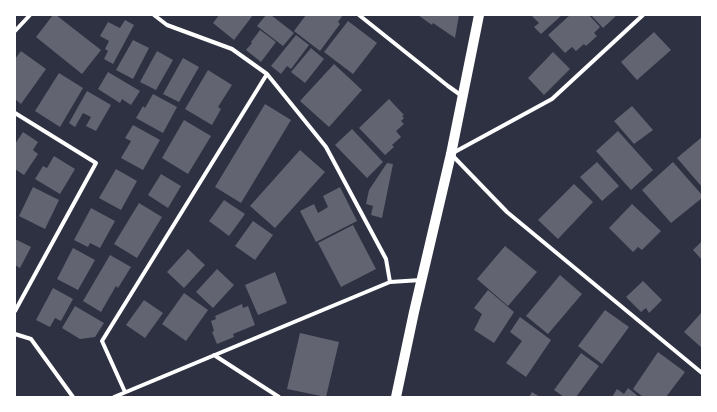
<!DOCTYPE html>
<html>
<head>
<meta charset="utf-8">
<style>
	body { margin:0 }
	#map { position:relative; width:717px; height:412px; overflow:hidden; background:#2d3142; font-family:Figtree,sans-serif }
	canvas { display:block }
	.frame { position:absolute; inset:0; border:16px solid #fff; pointer-events:none }
</style>
</head>
<body>
<div id="map">
<canvas width="717" height="412"></canvas>
<div class="frame"></div>
</div>
<script>
const g = document.querySelector('canvas').getContext('2d');
g.lineJoin = 'round';
function paint(path, color) { g.fillStyle = color; g.fill(path, 'evenodd'); }
function strokePath(path, color, width, dash) { g.strokeStyle = color; g.lineWidth = width; g.lineCap = dash ? 'butt' : 'round'; g.setLineDash(dash || []); g.stroke(path); }
const building = new Path2D(`
	M 53,15 L 56,15 L 101,50 L 82,74 L 36,37 Z
	M 219,15 L 253,15 L 234,40 L 213,23 Z
	M 266,15 L 271,15 L 294,33 L 283,46 L 257,26 Z
	M 306,15 L 343,15 L 338,22 L 340,24 L 320,51 L 294,31 Z
	M 418,15 L 459,15 L 455,38 L 433,23 L 432,25 Z
	M 531,15 L 562,15 L 541,34 L 534,27 L 539,23 Z
	M 570,15 L 589,15 L 600,27 L 594,33 L 597,36 L 586,46 L 584,44 L 576,51 L 572,47 L 565,53 L 548,35 Z
	M 591,15 L 617,15 L 603,28 Z
	M 125,20 L 134,25 L 113,64 L 104,59 L 108,51 L 105,49 L 109,41 L 100,36 L 108,22 L 120,28 Z
	M 348,21 L 377,43 L 353,74 L 324,52 Z
	M 260,30 L 276,42 L 261,62 L 246,50 L 252,43 L 251,42 Z
	M 654,32 L 671,50 L 637,80 L 621,62 Z
	M 296,35 L 309,45 L 291,69 L 287,66 L 281,74 L 271,66 Z
	M 133,40 L 149,48 L 133,79 L 116,70 Z
	M 311,48 L 324,59 L 305,83 L 291,72 Z
	M 21,51 L 46,69 L 21,104 L 15,99 L 15,59 Z
	M 157,51 L 173,60 L 156,90 L 140,82 Z
	M 553,52 L 570,69 L 544,95 L 528,78 Z
	M 183,58 L 199,67 L 179,102 L 163,94 Z
	M 334,64 L 362,90 L 329,127 L 300,101 Z
	M 208,70 L 232,85 L 218,107 L 221,109 L 212,125 L 185,109 Z
	M 108,72 L 140,91 L 131,105 L 122,99 L 120,103 L 98,89 Z
	M 59,73 L 83,88 L 60,127 L 35,111 Z
	M 87,91 L 111,105 L 96,131 L 86,126 L 91,117 L 83,113 L 75,127 L 69,123 Z
	M 153,94 L 177,107 L 163,133 L 136,118 L 143,106 L 145,108 Z
	M 389,99 L 404,115 L 402,116 L 404,118 L 401,121 L 404,124 L 396,131 L 401,137 L 392,145 L 394,147 L 385,155 L 359,128 Z
	M 265,104 L 291,120 L 241,203 L 215,187 Z
	M 632,106 L 653,130 L 634,144 L 614,121 Z
	M 184,120 L 211,136 L 188,174 L 162,158 Z
	M 133,125 L 160,140 L 143,170 L 121,158 L 131,141 L 125,138 Z
	M 352,129 L 383,162 L 367,178 L 335,145 Z
	M 618,131 L 653,170 L 631,190 L 596,151 Z
	M 23,132 L 38,142 L 33,150 L 38,154 L 24,175 L 15,169 L 15,144 Z
	M 702,137 L 702,187 L 677,158 Z
	M 300,150 L 325,172 L 275,228 L 250,206 Z
	M 54,156 L 75,169 L 60,194 L 35,179 L 43,166 L 47,168 Z
	M 597,162 L 619,186 L 602,201 L 580,177 Z
	M 673,162 L 702,195 L 702,198 L 671,223 L 642,190 Z
	M 387,163 L 393,164 L 382,218 L 371,215 L 373,206 L 366,204 L 369,190 Z
	M 116,169 L 137,181 L 121,210 L 99,198 Z
	M 161,174 L 181,186 L 168,208 L 148,195 Z
	M 574,184 L 593,202 L 558,239 L 538,220 Z
	M 33,187 L 59,200 L 45,229 L 19,216 Z
	M 340,187 L 357,221 L 316,242 L 300,211 L 314,204 L 318,213 L 328,207 L 323,196 Z
	M 224,200 L 245,214 L 229,236 L 209,221 Z
	M 139,203 L 162,217 L 137,258 L 114,244 Z
	M 632,204 L 661,231 L 642,250 L 638,247 L 633,252 L 609,228 Z
	M 91,208 L 115,221 L 100,248 L 90,243 L 88,247 L 74,240 Z
	M 253,221 L 273,235 L 255,260 L 235,246 Z
	M 353,225 L 376,269 L 341,287 L 318,243 Z
	M 15,239 L 31,247 L 20,268 L 15,265 Z
	M 702,241 L 702,260 L 693,250 Z
	M 505,246 L 537,272 L 508,306 L 477,279 Z
	M 73,248 L 95,260 L 78,290 L 57,279 Z
	M 188,249 L 205,265 L 184,288 L 167,272 Z
	M 110,255 L 131,267 L 118,288 L 116,286 L 101,312 L 83,301 Z
	M 217,269 L 234,285 L 213,308 L 196,292 Z
	M 275,272 L 287,303 L 258,315 L 245,285 Z
	M 560,275 L 582,294 L 548,334 L 526,316 Z
	M 643,281 L 662,300 L 649,313 L 646,308 L 641,312 L 626,297 Z
	M 53,288 L 73,299 L 61,321 L 55,318 L 50,327 L 36,320 Z
	M 488,290 L 514,312 L 494,343 L 474,330 L 482,314 L 474,308 Z
	M 184,293 L 208,310 L 186,341 L 162,324 Z
	M 144,300 L 163,313 L 145,338 L 126,325 Z
	M 242,304 L 243,308 L 248,306 L 255,325 L 233,334 L 234,337 L 217,344 L 212,332 L 214,331 L 211,321 L 216,319 L 215,316 Z
	M 75,306 L 104,323 L 95,337 L 80,339 L 62,328 Z
	M 605,310 L 629,327 L 602,364 L 578,346 Z
	M 702,312 L 702,348 L 684,332 Z
	M 520,317 L 551,340 L 526,377 L 506,363 L 522,341 L 510,332 Z
	M 300,333 L 339,342 L 326,397 L 287,389 Z
	M 658,352 L 685,372 L 666,397 L 643,397 L 633,389 Z
	M 581,353 L 599,366 L 576,397 L 564,397 L 554,390 Z
	M 628,388 L 639,397 L 612,397 L 617,389 L 624,394 Z
	M 532,392 L 540,397 L 529,397 Z`);
const minor = new Path2D(`
	M 154,15 L 167,25 L 232,49 L 267,74 L 326,147 L 386,259 L 390,282
	M 359,15 L 448,86 L 462,96
	M 643,15 L 552,99 L 451,154 L 507,212 L 702,373
	M 15,31 L 30,15
	M 15,113 L 96,163 L 15,311
	M 15,334 L 31,339 L 73,397
	M 214,355 L 279,397
	M 125,392 L 102,341 L 267,74
	M 114,397 L 390,282 L 421,280`);
const primary = new Path2D(`
	M 396,397 L 414,312 L 451,154 L 479,15`);
paint(building, '#626471');
strokePath(minor, '#fff', 4);
strokePath(primary, '#fff', 10);
</script>
</body>
</html>
